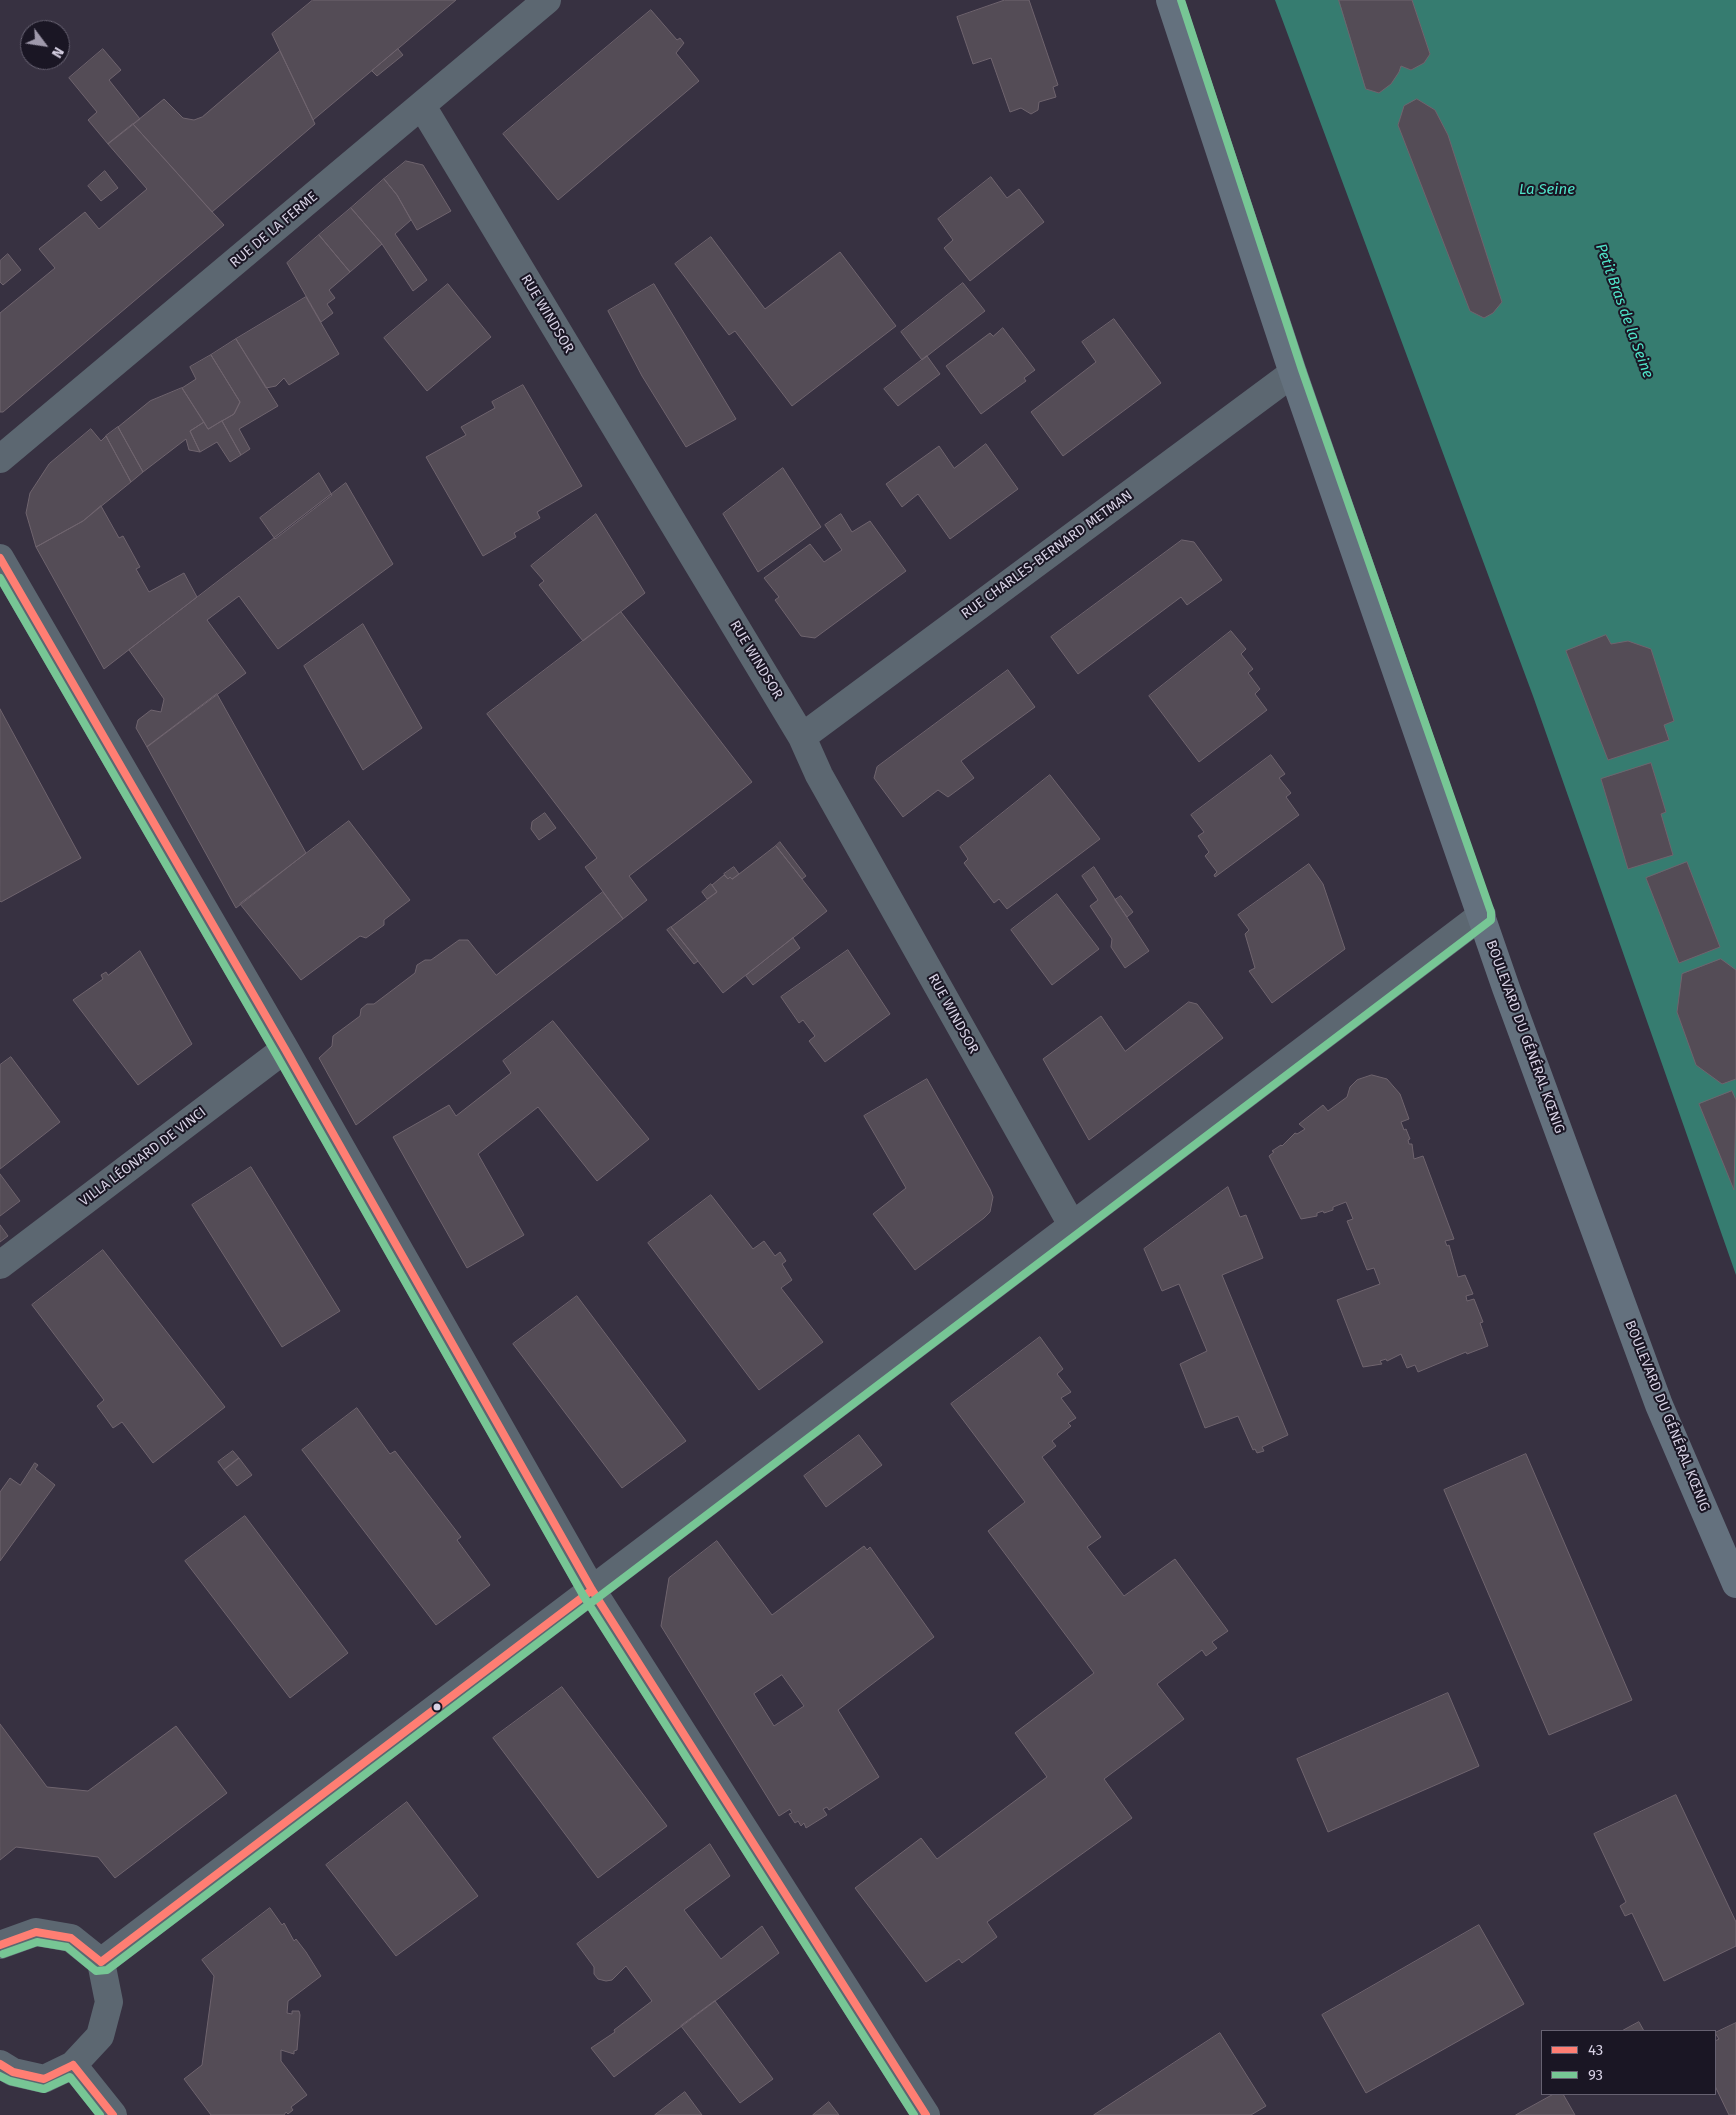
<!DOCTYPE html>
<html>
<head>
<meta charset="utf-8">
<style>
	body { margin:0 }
	#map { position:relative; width:1736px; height:2115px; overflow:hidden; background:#373141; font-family:"Fira Sans",sans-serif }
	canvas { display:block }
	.legend { position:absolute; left:1541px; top:2030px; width:175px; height:65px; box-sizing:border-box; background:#1a1624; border:1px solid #666171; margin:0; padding:6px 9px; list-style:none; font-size:15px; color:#d7d1e4 }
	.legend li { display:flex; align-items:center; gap:10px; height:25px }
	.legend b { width:25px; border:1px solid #666171 }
	.north { position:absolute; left:20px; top:20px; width:50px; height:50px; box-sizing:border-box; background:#1a1624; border:1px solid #666171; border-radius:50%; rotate:121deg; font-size:14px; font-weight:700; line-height:20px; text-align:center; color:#d7d1e4 }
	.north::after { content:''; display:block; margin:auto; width:18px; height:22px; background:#9f99ab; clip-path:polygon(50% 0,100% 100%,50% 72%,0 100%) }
</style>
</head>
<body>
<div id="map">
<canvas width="1736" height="2115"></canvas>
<ul class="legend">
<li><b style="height:6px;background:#ff7e73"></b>43</li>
<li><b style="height:6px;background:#77c695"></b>93</li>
</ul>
<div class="north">N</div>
</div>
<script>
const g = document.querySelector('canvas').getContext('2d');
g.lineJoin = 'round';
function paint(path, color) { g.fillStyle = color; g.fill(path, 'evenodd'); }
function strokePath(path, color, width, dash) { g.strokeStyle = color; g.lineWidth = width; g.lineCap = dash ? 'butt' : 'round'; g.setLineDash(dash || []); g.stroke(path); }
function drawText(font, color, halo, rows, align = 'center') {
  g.font = font + ' "Fira Sans",sans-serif'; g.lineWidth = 4; g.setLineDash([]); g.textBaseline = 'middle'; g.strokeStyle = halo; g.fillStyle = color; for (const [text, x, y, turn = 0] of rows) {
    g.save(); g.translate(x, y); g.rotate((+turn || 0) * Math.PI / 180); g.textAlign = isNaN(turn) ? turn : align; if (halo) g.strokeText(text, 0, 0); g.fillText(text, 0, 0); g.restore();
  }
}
const water = new Path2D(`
	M 1275,0 L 1736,0 L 1736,1275 L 1533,696 Z`);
const building = new Path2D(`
	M 313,0 L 456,0 L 313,120 L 272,34 Z
	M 1005,0 L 1029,0 L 1058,85 L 1053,87 L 1056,97 L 1039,102 L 1038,110 L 1031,114 L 1021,108 L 1010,112 L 991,58 L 973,64 L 957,17 Z
	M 1339,0 L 1412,0 L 1430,54 L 1424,63 L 1411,70 L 1401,66 L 1399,72 L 1391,84 L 1379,93 L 1366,89 Z
	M 651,10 L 677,40 L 680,38 L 684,43 L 676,53 L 699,81 L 558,200 L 503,134 Z
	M 103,49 L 121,70 L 109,80 L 140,119 L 108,144 L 88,120 L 97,112 L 69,78 Z
	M 398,49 L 403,55 L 377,76 L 372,71 Z
	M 280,51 L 315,124 L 212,212 L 133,124 L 164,99 L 183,118 L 194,120 L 202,117 Z
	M 1417,99 L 1435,110 L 1448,135 L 1502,302 L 1493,313 L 1484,318 L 1470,311 L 1398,125 L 1404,106 Z
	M 133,124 L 224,225 L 3,412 L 0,412 L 0,313 L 55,268 L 39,249 L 85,212 L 99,229 L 147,189 L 108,144 Z
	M 406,161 L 423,165 L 451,211 L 417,230 L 397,195 L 384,179 Z
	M 105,171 L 118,188 L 101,201 L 88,186 Z
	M 991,177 L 1007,198 L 1019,189 L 1044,222 L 970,281 L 944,248 L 953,240 L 938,219 Z
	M 384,179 L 397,195 L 411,220 L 395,234 L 427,280 L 413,291 L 382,244 L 351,208 Z
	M 351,208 L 382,244 L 350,272 L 319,235 Z
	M 319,235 L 350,272 L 329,290 L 335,298 L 327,304 L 333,313 L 321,322 L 287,263 Z
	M 711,237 L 765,309 L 840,252 L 896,326 L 792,406 L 735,331 L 729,335 L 675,264 Z
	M 8,254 L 21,270 L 3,285 L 0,282 L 0,261 Z
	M 963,283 L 985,311 L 922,360 L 901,332 Z
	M 448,284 L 491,337 L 427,391 L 384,338 Z
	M 654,284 L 736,419 L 686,447 L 642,376 L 608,311 Z
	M 306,297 L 339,354 L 289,385 L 284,378 L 276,386 L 266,388 L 236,339 Z
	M 1114,319 L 1161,383 L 1063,456 L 1031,412 L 1096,362 L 1082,342 Z
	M 1003,328 L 1035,370 L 1024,378 L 1026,381 L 981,414 L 946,366 L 990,333 L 993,336 Z
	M 236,339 L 278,406 L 239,429 L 250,449 L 241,455 L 222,421 L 234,414 L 240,402 L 211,355 Z
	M 211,355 L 240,402 L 234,414 L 208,429 L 182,388 L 196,379 L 190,367 Z
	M 927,356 L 940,374 L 898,406 L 884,389 Z
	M 523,385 L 582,486 L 537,512 L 540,518 L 514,533 L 516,537 L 483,556 L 426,457 L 466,435 L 461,427 L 495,408 L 492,402 Z
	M 182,388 L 204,422 L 190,431 L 200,452 L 189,450 L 186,439 L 143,472 L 118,427 L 150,401 Z
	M 222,421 L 241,455 L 230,462 L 217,442 L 200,452 L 190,431 L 204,422 L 208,429 Z
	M 118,427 L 143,472 L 131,482 L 106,436 Z
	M 91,429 L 101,441 L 106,436 L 131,482 L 83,521 L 36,547 L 26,513 L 30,493 L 49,464 Z
	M 986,444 L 1018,489 L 950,539 L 918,494 L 902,507 L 886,484 L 939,446 L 954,468 Z
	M 783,468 L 821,527 L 758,572 L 723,514 Z
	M 319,473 L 332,495 L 275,539 L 260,518 Z
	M 346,483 L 393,564 L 278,649 L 239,596 L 207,620 L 246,673 L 147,747 L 136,728 L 138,720 L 151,710 L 161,712 L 164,699 L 129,650 Z
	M 101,506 L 119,538 L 123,536 L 140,567 L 136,569 L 149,592 L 184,573 L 197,597 L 104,669 L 36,547 L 83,521 Z
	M 596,514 L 645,593 L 583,641 L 539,585 L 544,581 L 531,566 Z
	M 841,514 L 852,532 L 870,521 L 906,571 L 815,638 L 801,636 L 775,600 L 779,597 L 764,578 L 810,544 L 824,562 L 842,550 L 825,525 Z
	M 1182,540 L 1194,542 L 1222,580 L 1187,605 L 1181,597 L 1078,674 L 1051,637 Z
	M 621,612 L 752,782 L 629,876 L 647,900 L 623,919 L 585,867 L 597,858 L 487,714 Z
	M 363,624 L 422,728 L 363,770 L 304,666 Z
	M 1231,631 L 1246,649 L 1241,654 L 1253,669 L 1248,673 L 1260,689 L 1255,694 L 1267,710 L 1199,762 L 1149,696 Z
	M 1606,635 L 1611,644 L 1628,641 L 1651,649 L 1674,721 L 1664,725 L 1669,740 L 1608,760 L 1566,651 Z
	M 1008,670 L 1035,707 L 961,761 L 974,778 L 948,797 L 938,790 L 903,817 L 874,778 L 877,767 Z
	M 217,694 L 306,853 L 236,908 L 147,747 Z
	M 0,709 L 81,858 L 1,902 L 0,901 Z
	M 1271,755 L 1285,774 L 1279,778 L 1291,793 L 1286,797 L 1299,815 L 1215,877 L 1214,875 L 1217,872 L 1205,856 L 1209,852 L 1198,836 L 1204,832 L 1191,815 Z
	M 1651,763 L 1666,812 L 1661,814 L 1673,855 L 1628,869 L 1601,779 Z
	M 1050,775 L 1100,839 L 1007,909 L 999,899 L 994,903 L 964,863 L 968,859 L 960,847 Z
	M 545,813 L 556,828 L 539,840 L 531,829 L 532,822 Z
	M 349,821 L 410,900 L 384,920 L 384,925 L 366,938 L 360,936 L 301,980 L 240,904 Z
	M 780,842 L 806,876 L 802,879 L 776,846 Z
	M 776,846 L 827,911 L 723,993 L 671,927 L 717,892 L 712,885 L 724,875 L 728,879 L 730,877 L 732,879 Z
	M 1687,862 L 1720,947 L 1679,963 L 1646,878 Z
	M 1309,864 L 1323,884 L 1345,949 L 1272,1003 L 1249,971 L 1255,968 L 1245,934 L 1249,930 L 1238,915 Z
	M 734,867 L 739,874 L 732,879 L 730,877 L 728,879 L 724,874 Z
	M 1094,867 L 1149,951 L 1125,968 L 1111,947 L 1112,939 L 1090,906 L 1098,900 L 1082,876 Z
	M 711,884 L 717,892 L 707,899 L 702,892 Z
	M 603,892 L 623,919 L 356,1125 L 319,1058 L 332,1046 L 333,1036 L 360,1016 L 361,1009 L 367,1004 L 374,1004 L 415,973 L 417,965 L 425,960 L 431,960 L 459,940 L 468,940 L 496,975 Z
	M 1057,894 L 1099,949 L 1052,985 L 1011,930 Z
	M 1121,896 L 1133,912 L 1127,917 L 1115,900 Z
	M 671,927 L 698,961 L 694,964 L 667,930 Z
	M 793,938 L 800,948 L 753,985 L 746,976 Z
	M 848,950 L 890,1014 L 825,1062 L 809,1041 L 815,1036 L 803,1020 L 799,1023 L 781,997 Z
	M 140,951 L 192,1044 L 138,1085 L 73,1000 L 103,979 L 101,975 L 106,972 L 108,975 Z
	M 1721,959 L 1736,970 L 1736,1079 L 1722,1084 L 1696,1065 L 1677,1012 L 1682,974 Z
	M 1189,1002 L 1197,1004 L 1223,1038 L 1089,1140 L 1043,1059 L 1101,1016 L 1125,1051 Z
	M 553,1021 L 649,1139 L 597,1181 L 538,1107 L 478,1154 L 524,1235 L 467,1268 L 393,1137 L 449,1105 L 456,1116 L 511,1073 L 503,1061 Z
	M 11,1057 L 60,1122 L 0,1169 L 0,1065 Z
	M 1372,1075 L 1387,1079 L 1400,1094 L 1409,1119 L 1401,1122 L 1404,1130 L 1406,1129 L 1410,1139 L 1408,1140 L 1409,1144 L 1412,1144 L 1414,1159 L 1423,1156 L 1454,1239 L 1445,1241 L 1447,1246 L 1449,1245 L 1458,1277 L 1465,1275 L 1473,1294 L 1466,1296 L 1467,1301 L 1474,1299 L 1483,1322 L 1480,1323 L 1488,1346 L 1467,1354 L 1466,1352 L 1418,1372 L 1415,1365 L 1407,1368 L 1401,1354 L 1387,1361 L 1386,1359 L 1380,1361 L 1382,1364 L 1363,1367 L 1337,1300 L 1380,1284 L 1374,1268 L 1367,1270 L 1347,1221 L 1353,1219 L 1346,1202 L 1333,1207 L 1333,1210 L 1324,1213 L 1323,1211 L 1317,1213 L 1317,1216 L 1301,1219 L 1269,1156 L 1274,1152 L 1272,1151 L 1281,1145 L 1282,1146 L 1295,1133 L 1297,1134 L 1305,1129 L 1299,1124 L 1323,1105 L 1328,1111 L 1347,1097 L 1350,1087 L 1357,1080 Z
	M 927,1079 L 990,1189 L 993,1197 L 990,1212 L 984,1218 L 915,1270 L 873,1214 L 906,1188 L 864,1116 Z
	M 1732,1091 L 1736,1100 L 1734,1190 L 1699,1104 Z
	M 251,1167 L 340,1311 L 282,1347 L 192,1205 Z
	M 0,1174 L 20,1201 L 0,1216 Z
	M 1228,1187 L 1240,1217 L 1246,1215 L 1263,1258 L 1222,1275 L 1288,1435 L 1262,1447 L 1264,1451 L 1257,1453 L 1255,1449 L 1253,1450 L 1238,1416 L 1205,1428 L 1180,1364 L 1207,1351 L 1179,1284 L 1162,1291 L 1144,1249 Z
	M 711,1195 L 753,1249 L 764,1241 L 775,1256 L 780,1252 L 786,1261 L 782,1264 L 792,1280 L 781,1288 L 823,1342 L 759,1390 L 648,1243 Z
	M 0,1225 L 8,1236 L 0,1242 Z
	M 103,1250 L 225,1407 L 153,1463 L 122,1422 L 113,1428 L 97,1406 L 104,1400 L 32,1305 Z
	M 577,1296 L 686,1441 L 622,1488 L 513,1344 Z
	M 1040,1337 L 1063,1369 L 1057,1374 L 1071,1392 L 1061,1398 L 1076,1418 L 1068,1423 L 1071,1426 L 1052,1441 L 1056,1446 L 1042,1457 L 1101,1537 L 1087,1547 L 1124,1596 L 1175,1559 L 1228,1631 L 1212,1642 L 1217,1648 L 1206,1656 L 1202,1650 L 1157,1684 L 1184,1719 L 1104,1779 L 1132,1818 L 987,1922 L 997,1937 L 962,1963 L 959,1959 L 926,1982 L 855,1888 L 921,1838 L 937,1859 L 1047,1777 L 1015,1733 L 1094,1673 L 988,1531 L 1025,1502 L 951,1404 Z
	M 357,1408 L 390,1454 L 395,1451 L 461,1537 L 457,1540 L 490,1585 L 436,1625 L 302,1450 Z
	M 859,1435 L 882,1465 L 826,1507 L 804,1476 Z
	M 233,1451 L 239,1458 L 224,1470 L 218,1462 Z
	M 1526,1454 L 1632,1700 L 1549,1735 L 1444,1490 Z
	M 239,1458 L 252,1475 L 237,1486 L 224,1470 Z
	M 35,1463 L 38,1465 L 35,1469 L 55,1485 L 0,1561 L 0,1492 L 10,1478 L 20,1485 Z
	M 245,1516 L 348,1653 L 290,1698 L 185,1561 Z
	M 717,1541 L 772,1615 L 864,1546 L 867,1550 L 870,1547 L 934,1637 L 838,1710 L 879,1777 L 829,1810 L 827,1807 L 823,1809 L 827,1815 L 806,1828 L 804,1823 L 801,1826 L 798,1821 L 795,1823 L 789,1814 L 792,1813 L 790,1809 L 779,1816 L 661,1626 L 669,1578 ZM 782,1675 L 804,1706 L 774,1726 L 754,1694 Z
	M 562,1687 L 667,1826 L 598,1878 L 493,1738 Z
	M 1448,1693 L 1479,1766 L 1328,1832 L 1297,1759 Z
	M 0,1724 L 47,1787 L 88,1791 L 176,1726 L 227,1793 L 115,1878 L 98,1857 L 16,1847 L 0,1860 Z
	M 1676,1795 L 1736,1922 L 1736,1946 L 1664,1981 L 1632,1913 L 1625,1916 L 1620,1906 L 1626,1902 L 1594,1834 Z
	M 407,1802 L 478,1896 L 396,1956 L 326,1865 Z
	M 710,1844 L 730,1876 L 684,1910 L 721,1959 L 762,1926 L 779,1953 L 614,2077 L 591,2048 L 615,2032 L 614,2030 L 652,2001 L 626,1966 L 612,1980 L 606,1981 L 598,1979 L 594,1974 L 594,1967 L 577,1944 Z
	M 270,1908 L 282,1925 L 284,1923 L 294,1941 L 296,1939 L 306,1952 L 321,1976 L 288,2001 L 287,2013 L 292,2014 L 292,2011 L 299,2011 L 300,2015 L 297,2050 L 294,2051 L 294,2054 L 281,2050 L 281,2061 L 307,2095 L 291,2107 L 293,2110 L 288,2114 L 286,2112 L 284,2115 L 211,2115 L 184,2079 L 202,2065 L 214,1976 L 202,1960 Z
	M 1479,1925 L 1524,2004 L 1366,2093 L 1322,2015 Z
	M 715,2001 L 773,2079 L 740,2103 L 681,2026 Z
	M 1639,2022 L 1644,2031 L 1622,2031 Z
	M 1736,2023 L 1736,2115 L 1729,2115 L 1715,2086 L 1715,2041 L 1719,2039 L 1715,2033 Z
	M 1220,2033 L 1266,2106 L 1251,2115 L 1094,2115 Z
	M 685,2092 L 702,2115 L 655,2115 Z
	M 1554,2094 L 1563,2094 L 1575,2115 L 1516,2115 Z
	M 829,2102 L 839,2115 L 813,2115 Z`);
const minor = new Path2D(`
	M 422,106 L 802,737 L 819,775 L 1072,1225
	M 0,459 L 547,0
	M 0,558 L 285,1049 L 592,1590 L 926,2115
	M 802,737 L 1293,373
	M 0,1265 L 285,1049
	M 0,1945 L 36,1932 L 71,1938 L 101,1962 L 109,2002 L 100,2036 L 73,2065 L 44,2079 L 13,2072 L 0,2064
	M 101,1962 L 1482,915
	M 73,2065 L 113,2115`);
const primary = new Path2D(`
	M 1170,0 L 1293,373 L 1506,988 L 1659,1405 L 1736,1584`);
const bus1 = new Path2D(`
	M 0,558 L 285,1049 L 592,1590 L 926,2115
	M 0,1945 L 36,1932 L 71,1938 L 101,1962
	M 101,1962 L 592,1590
	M 0,2064 L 13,2072 L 44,2079 L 73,2065
	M 73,2065 L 113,2115`);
const bus2 = new Path2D(`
	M 0,578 L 276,1054 L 583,1595 L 914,2115
	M 3,1954 L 37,1942 L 67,1947 L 96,1971 L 107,1970 L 1491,920 L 1491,912 L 1302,370 L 1181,0
	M 0,2076 L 10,2081 L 44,2089 L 70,2077 L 100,2115`);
const markers = [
	[437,1707,4.5,"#d7d1e4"]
];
const streetNames = [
	["RUE DE LA FERME",274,230,-40],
	["RUE WINDSOR",547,314,59],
	["RUE CHARLES-BERNARD METMAN",1047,555,-36],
	["RUE WINDSOR",756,660,59],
	["RUE WINDSOR",953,1014,61],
	["BOULEVARD DU GÉNÉRAL KŒNIG",1525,1037,70],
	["VILLA LÉONARD DE VINCI",143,1157,-37],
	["BOULEVARD DU GÉNÉRAL KŒNIG",1667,1416,68]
];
const waterNames = [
	["La Seine",1547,190],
	["Petit Bras de la Seine",1624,311,70]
];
paint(water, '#367c70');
paint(building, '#544c56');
strokePath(building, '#6f646e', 1);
strokePath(minor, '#5c6771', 28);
strokePath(primary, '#64717e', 28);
strokePath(bus1, '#ff7e73', 8);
strokePath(bus2, '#77c695', 8);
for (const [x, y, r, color] of markers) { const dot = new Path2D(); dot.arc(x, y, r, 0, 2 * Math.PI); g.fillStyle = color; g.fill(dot); strokePath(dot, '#1a1624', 2); }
drawText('14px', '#d7d1e4', '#1a1624', streetNames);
drawText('italic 15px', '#50e4c9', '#1a1624', waterNames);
</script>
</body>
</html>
